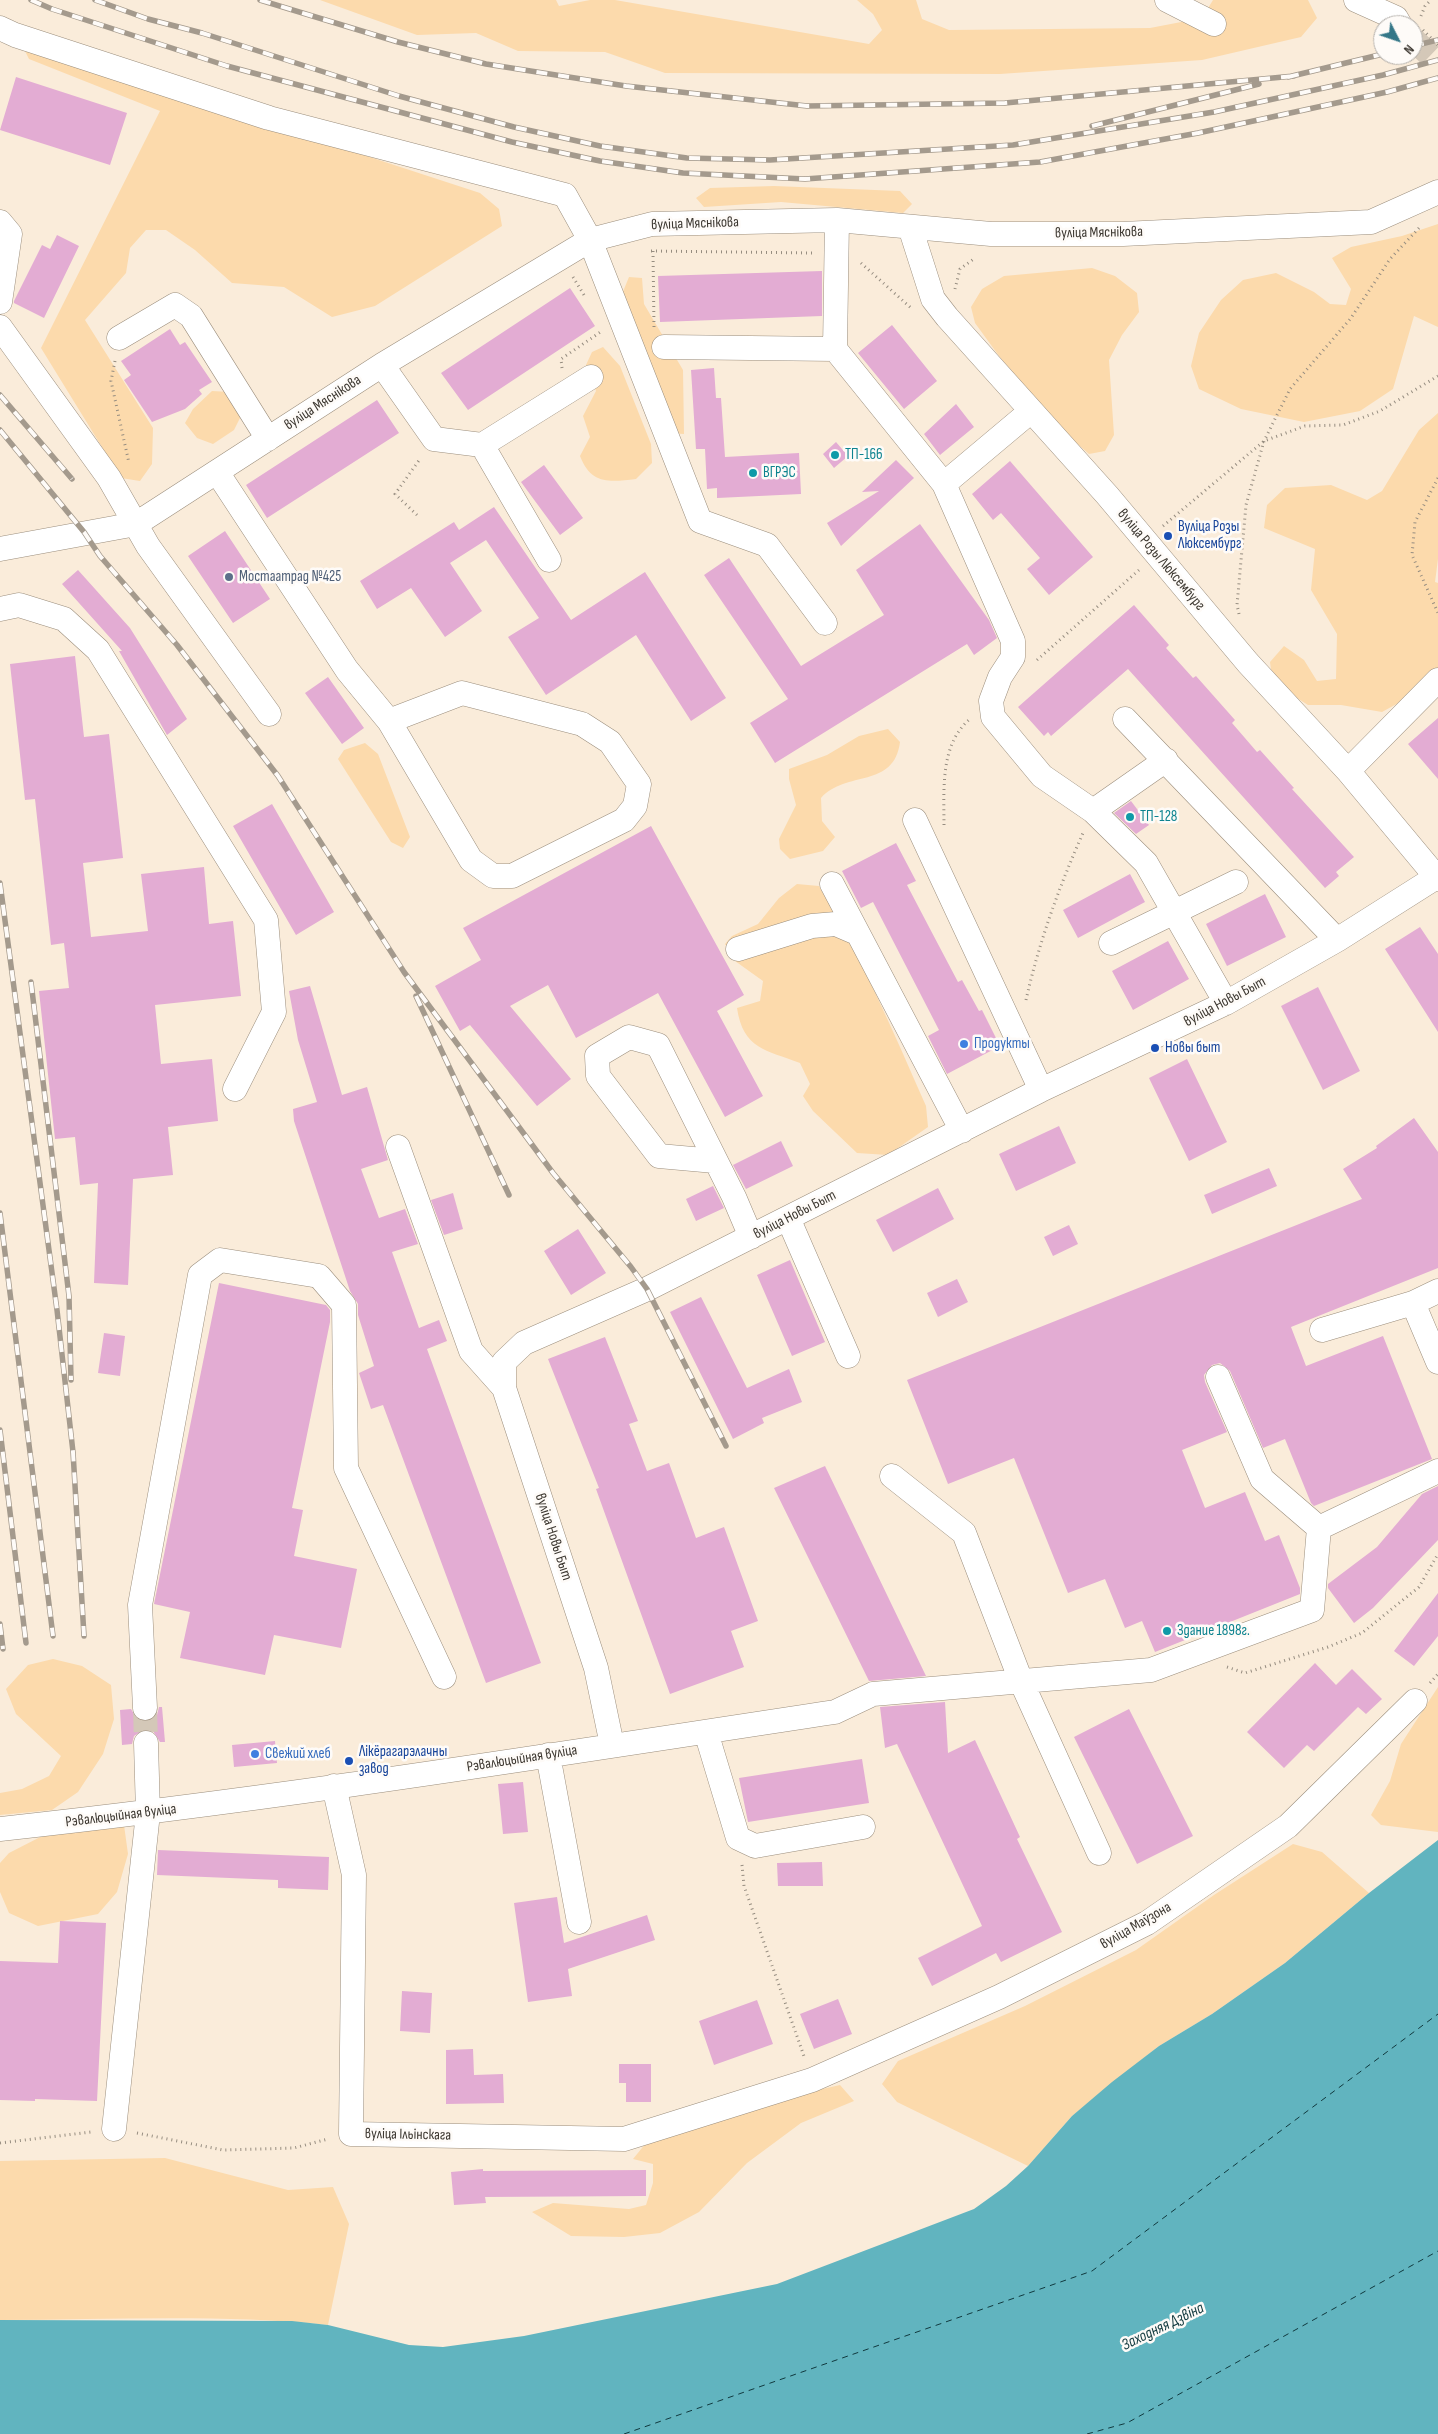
<!DOCTYPE html>
<html>
<head>
<meta charset="utf-8">
<style>
	body { margin:0 }
	#map { position:relative; width:1438px; height:2434px; overflow:hidden; background:#faecda; font-family:"Sofia Sans Condensed",sans-serif }
	canvas { display:block }
	.north { position:absolute; left:1373px; top:15px; width:50px; height:50px; box-sizing:border-box; background:#fefbf8; border:1px solid #b1ada8; border-radius:50%; rotate:131deg; font-size:14px; font-weight:700; line-height:20px; text-align:center; color:#3d3831 }
	.north::after { content:''; display:block; margin:auto; width:18px; height:22px; background:#347788; clip-path:polygon(50% 0,100% 100%,50% 72%,0 100%) }
</style>
</head>
<body>
<div id="map">
<canvas width="1438" height="2434"></canvas>
<div class="north">N</div>
</div>
<script>
const g = document.querySelector('canvas').getContext('2d');
g.lineJoin = 'round';
function paint(path, color) { g.fillStyle = color; g.fill(path, 'evenodd'); }
function strokePath(path, color, width, dash) { g.strokeStyle = color; g.lineWidth = width; g.lineCap = dash ? 'butt' : 'round'; g.setLineDash(dash || []); g.stroke(path); }
function drawText(font, color, halo, rows, align = 'center') {
  g.font = font + ' "Sofia Sans Condensed",sans-serif'; g.lineWidth = 5; g.setLineDash([]); g.textBaseline = 'middle'; g.strokeStyle = halo; g.fillStyle = color; for (const [text, x, y, turn = 0] of rows) {
    g.save(); g.translate(x, y); g.rotate((+turn || 0) * Math.PI / 180); g.textAlign = isNaN(turn) ? turn : align; if (halo) g.strokeText(text, 0, 0); g.fillText(text, 0, 0); g.restore();
  }
}
const green = new Path2D(`
	M 320,0 L 556,0 L 559,6 L 590,0 L 615,0 L 869,44 L 882,30 L 873,14 L 857,0 L 916,0 L 922,19 L 949,30 L 1150,28 L 1202,18 L 1213,0 L 1308,0 L 1317,18 L 1301,37 L 1202,60 L 1000,74 L 665,73 L 605,52 L 518,51 L 476,33 L 417,35 Z
	M 24,49 L 103,70 L 480,193 L 499,209 L 502,226 L 375,306 L 332,317 L 284,287 L 232,283 L 195,250 L 166,230 L 146,230 L 130,248 L 126,273 L 85,320 L 153,428 L 152,464 L 140,481 L 121,478 L 41,348 L 160,111 L 29,59 Z
	M 774,186 L 900,191 L 912,204 L 903,213 L 781,202 L 704,207 L 696,198 L 710,188 Z
	M 1438,224 L 1438,327 L 1414,316 L 1393,389 L 1360,411 L 1304,422 L 1241,409 L 1199,389 L 1191,366 L 1199,333 L 1221,300 L 1243,280 L 1276,273 L 1314,292 L 1330,304 L 1346,305 L 1351,289 L 1332,258 L 1351,247 L 1402,236 Z
	M 1092,268 L 1115,276 L 1137,293 L 1139,312 L 1122,335 L 1109,360 L 1114,435 L 1105,451 L 1089,454 L 1059,428 L 999,356 L 975,323 L 971,307 L 982,289 L 1004,276 Z
	M 629,277 L 642,278 L 644,304 L 683,370 L 684,434 L 668,433 L 622,294 Z
	M 603,347 L 620,366 L 651,444 L 652,463 L 636,479 C 610,482 591,485 580,456 L 590,437 L 583,416 L 596,391 L 586,365 L 592,352 Z
	M 212,391 L 230,392 L 242,414 L 234,430 L 213,444 L 197,438 L 185,423 L 193,409 Z
	M 1438,413 L 1438,559 L 1435,582 L 1438,583 L 1438,672 L 1413,695 L 1382,712 L 1341,705 L 1308,705 L 1289,693 L 1272,677 L 1270,662 L 1284,646 L 1304,660 L 1317,681 L 1336,679 L 1337,634 L 1311,590 L 1315,549 L 1264,528 L 1267,505 L 1285,488 L 1331,485 L 1367,500 L 1382,491 L 1419,430 Z
	M 888,729 L 900,742 C 894,789 846,770 821,798 L 822,821 L 835,837 L 823,851 L 790,859 L 780,849 L 779,839 L 796,805 L 789,779 L 789,769 L 827,755 L 859,736 Z
	M 365,743 L 378,754 L 410,837 L 403,848 L 391,842 L 338,759 L 344,750 Z
	M 797,884 L 819,886 C 861,956 893,1031 926,1106 L 928,1127 L 888,1155 L 857,1153 L 813,1111 L 803,1096 L 810,1084 L 800,1063 C 766,1050 743,1049 737,1008 L 760,1001 L 763,981 L 735,961 L 725,944 L 732,936 L 758,924 L 779,898 Z
	M 53,1659 L 82,1666 L 111,1685 L 114,1719 L 103,1754 L 78,1792 L 52,1810 L 0,1815 L 0,1793 L 22,1789 L 49,1776 L 61,1756 L 16,1714 L 6,1689 L 28,1665 Z
	M 1438,1687 L 1438,1832 L 1381,1825 L 1371,1815 L 1390,1781 L 1401,1744 Z
	M 124,1825 L 128,1854 L 117,1892 L 98,1914 L 38,1926 L 9,1913 L 0,1892 L 0,1863 L 9,1853 L 52,1831 Z
	M 1293,1844 L 1322,1852 L 1369,1893 L 1285,1963 L 1212,2014 L 1159,2046 L 1072,2116 L 1028,2166 L 897,2102 L 882,2084 L 898,2061 L 1025,2006 L 1136,1950 L 1214,1895 Z
	M 840,2085 L 854,2101 L 801,2123 L 747,2163 L 699,2212 L 660,2233 L 624,2237 L 571,2236 L 532,2212 L 553,2203 L 629,2209 L 646,2205 L 653,2183 L 653,2164 L 633,2159 L 646,2143 L 796,2095 Z
	M 165,2158 L 288,2190 L 333,2187 L 349,2224 L 328,2325 C 220,2314 109,2320 0,2320 L 0,2161 Z`);
const water = new Path2D(`
	M 1438,1840 L 1438,2434 L 0,2434 L 0,2320 L 292,2321 L 328,2325 L 409,2345 L 443,2347 L 524,2336 L 777,2284 L 974,2209 L 1006,2186 L 1028,2166 L 1072,2116 L 1112,2082 L 1159,2046 L 1212,2014 L 1285,1963 L 1369,1893 Z`);
const ferry = new Path2D(`
	M 624,2434 L 1092,2271 L 1438,2014
	M 1087,2434 L 1127,2423 L 1438,2251`);
const building = new Path2D(`
	M 16,77 L 127,113 L 110,165 L 0,130 Z
	M 57,235 L 79,246 L 44,318 L 14,303 L 14,301 L 42,245 L 50,249 Z
	M 822,271 L 822,316 L 660,322 L 658,276 Z
	M 570,288 L 595,326 L 468,410 L 441,373 Z
	M 892,325 L 937,381 L 904,409 L 858,353 Z
	M 170,329 L 180,345 L 185,342 L 212,382 L 199,390 L 202,394 L 185,409 L 152,422 L 124,380 L 131,375 L 121,361 Z
	M 714,368 L 716,398 L 721,398 L 725,457 L 799,453 L 801,494 L 717,498 L 717,488 L 707,489 L 705,449 L 696,449 L 691,370 Z
	M 377,400 L 399,433 L 267,518 L 246,485 Z
	M 956,404 L 974,427 L 940,455 L 924,434 Z
	M 836,442 L 848,456 L 834,468 L 823,454 Z
	M 896,460 L 914,478 L 841,546 L 827,523 L 879,491 L 862,492 Z
	M 1010,461 L 1093,557 L 1049,595 L 1027,569 L 1040,558 L 1001,513 L 993,520 L 972,494 Z
	M 544,465 L 583,518 L 560,535 L 521,482 Z
	M 494,507 L 571,620 L 645,572 L 726,698 L 691,721 L 636,635 L 546,695 L 508,637 L 539,618 L 486,540 L 450,563 L 482,611 L 445,637 L 411,588 L 377,609 L 360,581 L 454,522 L 459,530 Z
	M 920,524 L 989,620 L 997,638 L 974,655 L 967,644 L 775,763 L 750,723 L 788,699 L 704,575 L 729,558 L 801,666 L 884,615 L 856,570 Z
	M 225,531 L 270,599 L 233,623 L 188,556 Z
	M 78,570 L 130,628 L 187,719 L 167,735 L 119,651 L 122,651 L 62,584 Z
	M 1134,605 L 1169,645 L 1166,648 L 1193,678 L 1196,676 L 1235,720 L 1232,723 L 1257,752 L 1260,750 L 1294,788 L 1292,789 L 1354,857 L 1336,872 L 1339,876 L 1325,888 L 1128,669 L 1051,736 L 1048,732 L 1044,736 L 1018,707 Z
	M 75,656 L 84,737 L 109,734 L 123,858 L 83,863 L 91,937 L 148,931 L 141,874 L 204,867 L 209,924 L 233,921 L 241,996 L 155,1005 L 161,1064 L 212,1059 L 218,1121 L 168,1127 L 173,1175 L 133,1179 L 128,1285 L 94,1283 L 98,1183 L 80,1185 L 75,1137 L 55,1139 L 39,991 L 69,988 L 64,943 L 51,945 L 35,799 L 25,800 L 10,664 Z
	M 328,677 L 364,728 L 342,744 L 305,693 Z
	M 1438,718 L 1438,779 L 1408,744 Z
	M 1131,801 L 1149,825 L 1136,834 L 1114,813 Z
	M 272,804 L 334,912 L 296,935 L 233,826 Z
	M 651,826 L 744,995 L 717,1011 L 763,1096 L 725,1117 L 658,993 L 576,1038 L 548,985 L 510,1006 L 571,1079 L 537,1106 L 470,1025 L 460,1031 L 435,986 L 481,960 L 463,928 Z
	M 896,843 L 916,881 L 907,885 L 929,927 L 958,982 L 962,980 L 979,1011 L 982,1010 L 1000,1046 L 947,1074 L 928,1036 L 939,1030 L 873,902 L 861,908 L 842,871 Z
	M 1130,874 L 1145,902 L 1078,938 L 1063,910 Z
	M 1265,894 L 1286,937 L 1227,966 L 1206,924 Z
	M 1420,927 L 1438,954 L 1438,1032 L 1385,949 Z
	M 1168,941 L 1189,979 L 1133,1010 L 1112,971 Z
	M 310,986 L 342,1095 L 367,1087 L 388,1160 L 361,1169 L 379,1218 L 405,1209 L 418,1244 L 392,1252 L 419,1328 L 439,1320 L 447,1341 L 427,1349 L 541,1663 L 486,1683 L 383,1405 L 371,1409 L 359,1373 L 374,1366 L 358,1315 L 358,1304 L 350,1291 L 294,1121 L 293,1109 L 317,1102 L 298,1040 L 289,991 Z
	M 1318,987 L 1360,1071 L 1323,1090 L 1281,1006 Z
	M 1187,1059 L 1227,1142 L 1189,1161 L 1149,1078 Z
	M 1414,1118 L 1438,1152 L 1438,1268 L 1291,1327 L 1306,1366 L 1383,1336 L 1432,1459 L 1314,1506 L 1311,1503 L 1285,1439 L 1263,1448 L 1230,1371 L 1220,1363 L 1212,1365 L 1204,1375 L 1205,1382 L 1227,1432 L 1182,1450 L 1205,1508 L 1245,1492 L 1265,1541 L 1279,1535 L 1300,1588 L 1300,1594 L 1155,1652 L 1142,1621 L 1125,1628 L 1105,1579 L 1068,1593 L 1014,1458 L 948,1484 L 907,1380 L 1362,1199 L 1343,1169 L 1377,1148 L 1376,1146 Z
	M 1059,1126 L 1076,1163 L 1016,1191 L 999,1154 Z
	M 781,1141 L 793,1166 L 746,1189 L 733,1165 Z
	M 1269,1168 L 1277,1186 L 1212,1214 L 1204,1195 Z
	M 713,1186 L 724,1208 L 696,1221 L 686,1199 Z
	M 938,1188 L 954,1219 L 893,1252 L 876,1220 Z
	M 453,1193 L 463,1229 L 444,1235 L 431,1200 Z
	M 1069,1225 L 1078,1244 L 1053,1256 L 1044,1237 Z
	M 578,1229 L 606,1273 L 571,1295 L 544,1251 Z
	M 790,1260 L 825,1342 L 792,1356 L 757,1275 Z
	M 957,1279 L 968,1302 L 938,1317 L 927,1293 Z
	M 219,1283 L 326,1305 L 330,1310 L 330,1322 L 292,1508 L 303,1510 L 294,1556 L 357,1569 L 341,1648 L 274,1635 L 265,1675 L 180,1658 L 190,1612 L 154,1604 Z
	M 701,1297 L 747,1388 L 789,1369 L 802,1402 L 762,1418 L 764,1423 L 733,1439 L 670,1312 Z
	M 104,1333 L 125,1336 L 120,1376 L 98,1373 Z
	M 605,1337 L 638,1421 L 629,1424 L 647,1471 L 669,1463 L 696,1538 L 724,1527 L 758,1621 L 731,1631 L 744,1667 L 670,1694 L 596,1489 L 599,1488 L 548,1359 Z
	M 825,1466 L 926,1676 L 869,1681 L 774,1488 Z
	M 1438,1486 L 1438,1540 L 1373,1608 L 1354,1623 L 1328,1588 L 1328,1584 L 1377,1547 L 1422,1494 Z
	M 1438,1593 L 1438,1636 L 1414,1666 L 1394,1651 Z
	M 1315,1663 L 1336,1685 L 1352,1669 L 1382,1699 L 1366,1714 L 1358,1707 L 1314,1751 L 1307,1745 L 1284,1768 L 1247,1732 Z
	M 945,1702 L 948,1753 L 975,1740 L 1020,1837 L 1017,1839 L 1062,1932 L 1001,1962 L 996,1953 L 932,1986 L 918,1958 L 982,1926 L 897,1744 L 885,1748 L 880,1707 Z
	M 159,1707 L 162,1707 L 165,1742 L 160,1742 L 153,1731 L 145,1729 L 134,1736 L 132,1744 L 122,1745 L 120,1710 L 131,1709 L 138,1720 L 146,1722 L 157,1715 Z
	M 1129,1709 L 1193,1836 L 1137,1864 L 1074,1737 Z
	M 275,1741 L 277,1763 L 234,1767 L 232,1745 Z
	M 862,1759 L 869,1803 L 748,1822 L 739,1778 Z
	M 523,1782 L 528,1832 L 503,1834 L 498,1784 Z
	M 158,1850 L 329,1857 L 328,1890 L 278,1888 L 278,1880 L 157,1875 Z
	M 822,1862 L 823,1886 L 778,1886 L 777,1863 Z
	M 557,1897 L 564,1943 L 647,1915 L 655,1940 L 568,1969 L 572,1996 L 528,2002 L 514,1903 Z
	M 60,1921 L 106,1923 L 97,2101 L 35,2099 L 35,2101 L 0,2100 L 0,1961 L 58,1963 Z
	M 402,1991 L 432,1993 L 430,2033 L 400,2031 Z
	M 838,1999 L 852,2034 L 814,2049 L 800,2014 Z
	M 757,2000 L 773,2044 L 714,2065 L 699,2021 Z
	M 473,2049 L 474,2075 L 503,2074 L 504,2103 L 446,2104 L 446,2050 Z
	M 619,2064 L 651,2064 L 651,2102 L 626,2102 L 626,2083 L 619,2083 Z
	M 483,2169 L 483,2171 L 646,2170 L 646,2196 L 485,2197 L 486,2203 L 454,2205 L 451,2172 Z`);
const minorTunnel = new Path2D(`
	M 1413,39 L 1438,63
	M 145,1708 L 146,1743`);
const path = new Path2D(`
	M 1421,16 L 1425,6 L 1431,0
	M 1423,30 L 1438,45
	M 651,251 L 812,253
	M 653,251 L 654,327
	M 861,263 L 911,308
	M 573,277 L 584,295
	M 955,289 L 960,269 L 975,258
	M 115,361 L 111,381 L 129,463
	M 562,368 L 561,359 L 602,331
	M 1438,478 L 1415,522 L 1412,555 L 1438,613
	M 417,515 L 395,494 L 420,459
	M 1163,526 L 1264,441 L 1305,426 L 1343,425 L 1380,411 L 1438,376
	M 1239,614 L 1237,605 L 1246,505 L 1264,441 L 1290,389 L 1351,318 L 1390,259 L 1419,228
	M 1037,660 L 1139,570
	M 944,825 C 944,789 940,744 970,719
	M 1026,1000 C 1039,942 1059,887 1083,833
	M 1227,1667 L 1245,1673 L 1328,1647 L 1362,1633 L 1419,1587 L 1438,1554
	M 1430,1683 L 1438,1674
	M 742,1865 L 744,1886 L 805,2059
	M 137,2133 L 223,2150 L 294,2148 L 328,2139
	M 0,2143 L 91,2132`);
const minor = new Path2D(`
	M 1167,0 L 1214,24
	M 1356,0 L 1396,18 L 1400,25
	M 0,28 L 15,35 L 269,118 L 565,195 L 590,240 L 700,521 L 767,545 L 825,623
	M 837,220 L 835,349 L 944,484 L 1013,641 L 1013,657 L 1000,677 L 991,701 L 993,717 L 1042,776 L 1093,811 L 1166,760
	M 0,222 L 10,234 L 0,302
	M 910,227 L 933,299 L 947,317 L 1107,495 L 1248,663 L 1348,771 L 1438,879
	M 0,327 L 109,478 L 148,546 L 269,714
	M 119,338 L 175,305 L 191,316 L 268,439
	M 664,347 L 835,349
	M 382,365 L 434,439 L 482,445 L 591,377
	M 482,445 L 549,560
	M 217,472 L 347,670 L 389,721 L 471,860 L 493,876 L 512,876 L 624,820 L 635,806 L 639,784 L 610,742 L 582,724 L 462,693 L 389,721
	M 944,484 L 1031,411
	M 0,549 L 136,524 L 382,365 L 590,240 L 652,224 L 837,220 L 991,234 L 1123,234 L 1371,222 L 1438,192
	M 0,609 L 19,605 L 64,619 L 98,650 L 266,920 L 274,1012 L 235,1089
	M 1125,719 L 1337,940
	M 1348,771 L 1438,680
	M 1093,811 L 1146,863 L 1226,1003
	M 915,820 L 1041,1090
	M 832,884 L 962,1131
	M 1111,943 L 1236,882
	M 738,949 L 812,926 L 836,924 L 857,933
	M 398,1147 L 471,1351 L 504,1388
	M 715,1161 L 659,1156 L 598,1076 L 597,1056 L 629,1037 L 658,1045 L 734,1197 L 751,1237
	M 788,1218 L 848,1356
	M 1413,1303 L 1438,1362
	M 1322,1330 L 1413,1303 L 1438,1291
	M 1218,1377 L 1262,1479 L 1319,1528
	M 892,1476 L 964,1533 L 1021,1681 L 1099,1853
	M 145,1708 L 140,1605 L 200,1275 L 220,1260 L 319,1276 L 344,1305 L 346,1468 L 444,1677
	M 706,1732 L 738,1838 L 755,1846 L 863,1827
	M 612,1745 L 596,1668 L 504,1388 L 504,1362 L 524,1343 L 647,1289 L 1041,1090 L 1226,1003 L 1337,940 L 1438,876
	M 548,1755 L 579,1922
	M 334,1786 L 354,1875 L 351,2134 L 624,2139 L 812,2080 L 999,1997 L 1147,1923 L 1288,1826 L 1415,1701
	M 0,1829 C 279,1799 557,1754 835,1712 L 873,1694 L 1151,1670 L 1312,1610 L 1319,1528 L 1438,1471
	M 114,2129 L 148,1813 L 146,1743`);
const rail = new Path2D(`
	M 31,0 L 52,9 L 227,66 L 512,142 L 600,161 L 683,173 L 805,179 L 1040,162 L 1198,133 L 1387,92 L 1438,78
	M 95,0 L 148,19 L 202,33 L 399,96 L 514,127 L 600,146 L 687,158 L 770,160 L 1013,145 L 1214,112 L 1383,75 L 1438,60
	M 260,0 L 398,42 L 486,64 L 626,86 L 807,106 L 1005,103 L 1294,76
	M 1413,46 L 1438,40
	M 1288,77 L 1383,54
	M 1092,126 L 1259,84
	M 0,395 L 72,479
	M 0,430 L 84,532 L 100,556 L 177,645 L 278,776 L 404,972 L 553,1173 L 631,1267 L 647,1289 L 726,1446
	M 0,883 L 57,1310 L 73,1452 L 84,1636
	M 31,982 L 69,1296 L 71,1380
	M 416,996 L 509,1195
	M 0,1213 L 53,1636
	M 0,1430 L 26,1643
	M 0,1624 L 3,1649`);
const markers = [
	[835,455,5,"#0f9aa8"],
	[753,473,5,"#0f9aa8"],
	[1168,536,5,"#1a4fb4"],
	[229,577,5,"#5c6f8a"],
	[1130,817,5,"#0f9aa8"],
	[964,1044,5,"#3f7fe0"],
	[1155,1048,5,"#1a4fb4"],
	[1167,1631,5,"#0f9aa8"],
	[255,1754,5,"#3f7fe0"],
	[349,1761,5,"#1a4fb4"]
];
const streetNames = [
	["вуліца Мяснікова",695,224,-2],
	["вуліца Мяснікова",1099,233,-1],
	["вуліца Мяснікова",323,403,-33],
	["вуліца Розы Люксембург",1161,560,50],
	["вуліца Новы Быт",1225,1002,-28],
	["вуліца Новы Быт",795,1215,-27],
	["вуліца Новы Быт",553,1537,72],
	["Рэвалюцыйная вуліца",522,1759,-9],
	["Рэвалюцыйная вуліца",121,1816,-7],
	["вуліца Маўзона",1136,1926,-30],
	["вуліца Ільінскага",408,2135,1]
];
const cultureNames = [
	["ТП-166",845,455],
	["ВГРЭС",763,473],
	["ТП-128",1140,817],
	["Здание 1898г.",1177,1631]
];
const transitNames = [
	["Вуліца Розы",1178,527],
	["Люксембург",1178,544],
	["Новы быт",1165,1048],
	["Лікёрагарэлачны",359,1752],
	["завод",359,1769]
];
const serviceNames = [
	["Мостаатрад №425",239,577]
];
const shopNames = [
	["Продукты",974,1044],
	["Свежий хлеб",265,1754]
];
const waterNames = [
	["Заходняя Дзвіна",1163,2327,-26]
];
paint(green, '#fcdaac');
paint(water, '#61b4bf');
strokePath(ferry, '#11393e', 1, [6, 5]);
paint(building, '#e3acd3');
strokePath(minorTunnel, '#d4c8b8', 24, [24, 12]);
strokePath(minor, '#9b8e7d', 25);
strokePath(path, '#968d80', 3, [1, 4]);
strokePath(minor, '#fff', 24);
strokePath(rail, '#a49a8d', 5.5);
strokePath(rail, '#fefbf8', 4, [11]);
for (const [x, y, r, color] of markers) { const dot = new Path2D(); dot.arc(x, y, r, 0, 2 * Math.PI); g.fillStyle = color; g.fill(dot); strokePath(dot, '#fefbf8', 2); }
drawText('15px', '#3d3831', '#fefbf8', streetNames);
drawText('15px', '#0d838f', '#fefbf8', cultureNames, 'left');
drawText('15px', '#164399', '#fefbf8', transitNames, 'left');
drawText('15px', '#4e5e75', '#fefbf8', serviceNames, 'left');
drawText('15px', '#366cbe', '#fefbf8', shopNames, 'left');
drawText('italic 16px', '#11393e', '#fefbf8', waterNames);
</script>
</body>
</html>
